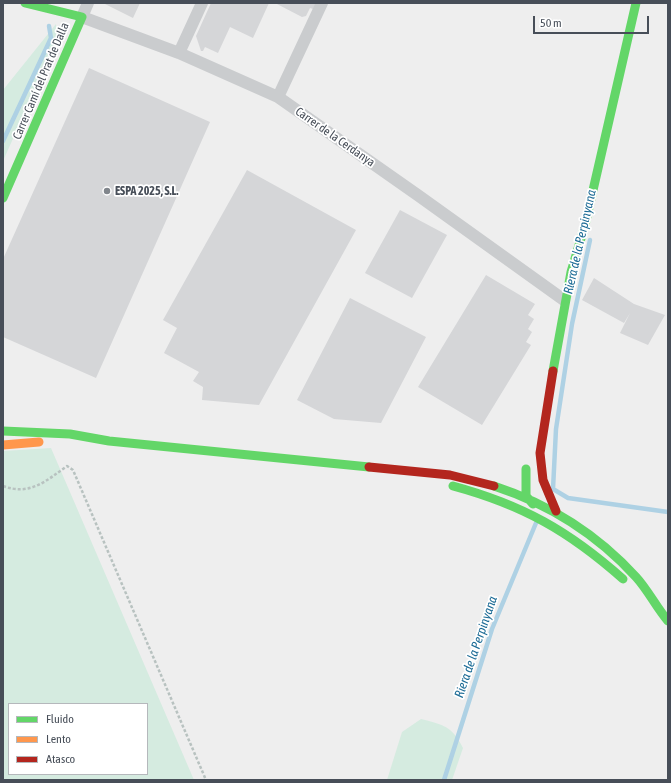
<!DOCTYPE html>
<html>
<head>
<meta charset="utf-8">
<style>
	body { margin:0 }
	#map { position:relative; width:671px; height:783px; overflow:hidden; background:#eee; font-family:"Asap Condensed",sans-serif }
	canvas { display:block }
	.frame { position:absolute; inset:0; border:4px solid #474e58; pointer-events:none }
	.legend { position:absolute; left:8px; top:703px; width:140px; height:72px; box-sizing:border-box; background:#fff; border:1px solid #b5b8bc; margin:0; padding:5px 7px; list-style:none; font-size:12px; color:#474e58 }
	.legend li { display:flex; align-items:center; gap:8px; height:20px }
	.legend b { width:20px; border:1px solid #b5b8bc }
	.scale { position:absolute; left:533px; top:16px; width:116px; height:18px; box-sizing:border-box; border:2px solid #474e58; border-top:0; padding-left:5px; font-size:12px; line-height:14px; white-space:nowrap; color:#474e58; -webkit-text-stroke:3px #fff; paint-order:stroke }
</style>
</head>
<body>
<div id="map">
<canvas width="671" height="783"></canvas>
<div class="frame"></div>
<ul class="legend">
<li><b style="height:5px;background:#63d668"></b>Fluido</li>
<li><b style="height:5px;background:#ff974d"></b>Lento</li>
<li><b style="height:5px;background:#b3261e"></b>Atasco</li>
</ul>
<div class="scale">50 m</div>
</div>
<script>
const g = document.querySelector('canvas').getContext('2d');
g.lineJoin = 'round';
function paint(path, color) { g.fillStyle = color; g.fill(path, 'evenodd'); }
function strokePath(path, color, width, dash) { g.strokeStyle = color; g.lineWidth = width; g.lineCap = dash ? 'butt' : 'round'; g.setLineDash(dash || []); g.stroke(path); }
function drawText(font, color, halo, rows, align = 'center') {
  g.font = font + ' "Asap Condensed",sans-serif'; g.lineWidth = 3.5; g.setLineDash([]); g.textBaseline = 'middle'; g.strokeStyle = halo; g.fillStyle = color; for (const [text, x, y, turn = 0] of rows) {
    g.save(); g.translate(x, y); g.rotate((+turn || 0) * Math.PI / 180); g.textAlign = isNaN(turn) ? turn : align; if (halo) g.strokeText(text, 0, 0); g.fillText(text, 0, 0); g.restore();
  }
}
const green = new Path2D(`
	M 56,24 L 57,40 L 3,161 L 3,90 Z
	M 51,448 L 194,780 L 3,780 L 3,451 ZM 9,704 L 147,704 L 147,774 L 9,774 Z
	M 421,719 C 444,725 452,726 463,748 L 452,780 L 387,780 L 402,732 Z`);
const stream = new Path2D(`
	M 3,141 L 51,38 L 49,26
	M 590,240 L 572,324 L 556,429 L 553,489 L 568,498 L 668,512
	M 444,780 L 492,629 L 536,523`);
const building = new Path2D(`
	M 103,3 L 140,3 L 133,18 Z
	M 211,3 L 269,3 L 253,38 L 230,27 L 218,53 L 205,47 L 203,51 L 201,51 L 196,36 Z
	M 275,3 L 316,3 L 313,9 L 310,8 L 306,16 L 302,17 Z
	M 89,68 L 210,122 L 96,378 L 3,337 L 3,259 Z
	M 247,170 L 356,230 L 259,405 L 202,400 L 203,387 L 193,381 L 199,372 L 164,353 L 177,328 L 163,320 Z
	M 400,210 L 447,235 L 412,298 L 365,273 Z
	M 486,275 L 535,304 L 528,315 L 534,319 L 528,329 L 532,332 L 526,342 L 531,345 L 482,425 L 418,387 Z
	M 594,278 L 634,304 L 665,315 L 648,345 L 620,333 L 630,313 L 624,323 L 582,300 Z
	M 350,298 L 426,337 L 381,423 L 334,419 L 297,400 Z`);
const path = new Path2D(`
	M 3,486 C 30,496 46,481 67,466 L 73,470 L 206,780`);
const street = new Path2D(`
	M 88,3 L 82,17 L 179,53 L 278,97 L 419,196 L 564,300
	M 179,53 L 202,3
	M 278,97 L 322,3`);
const fast = new Path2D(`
	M 3,198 L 82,17 L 25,3
	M 553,371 L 571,272 L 585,225 L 636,3
	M 3,431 L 70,434 L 109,441 L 369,467
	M 526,469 L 526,496 L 533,504
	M 453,486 C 523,505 569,531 623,579
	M 494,486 C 549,504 596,533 636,577 C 648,590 656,607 668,621`);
const slow = new Path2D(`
	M 3,445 L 39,442`);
const jam = new Path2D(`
	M 553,371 L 540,453 L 543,480 L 556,511
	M 369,467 L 450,475 L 494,486`);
const markers = [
	[107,191,4,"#81868c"]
];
const streetNames = [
	["Carrer Camí del Prat de Dalla",41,81,-67],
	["Carrer de la Cerdanya",335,137,35]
];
const poiNames = [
	["ESPA 2025, S.L.",115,191]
];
const waterNames = [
	["Riera de la Perpinyana",580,242,-77],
	["Riera de la Perpinyana",476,647,-71]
];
paint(green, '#d5ebe0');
strokePath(stream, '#aed1e4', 4.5);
paint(building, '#d5d6d8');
strokePath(path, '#b8c2c0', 2.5, [3, 2]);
strokePath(street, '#caccce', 12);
strokePath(fast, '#63d668', 9);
strokePath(slow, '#ff974d', 9);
strokePath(jam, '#b3261e', 9);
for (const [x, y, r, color] of markers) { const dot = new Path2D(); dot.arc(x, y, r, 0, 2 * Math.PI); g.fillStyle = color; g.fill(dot); strokePath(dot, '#fff', 1.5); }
drawText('12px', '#474e58', '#fff', streetNames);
drawText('bold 12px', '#474e58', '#fff', poiNames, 'left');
drawText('italic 13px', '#1d6c96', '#fff', waterNames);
</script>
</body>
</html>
